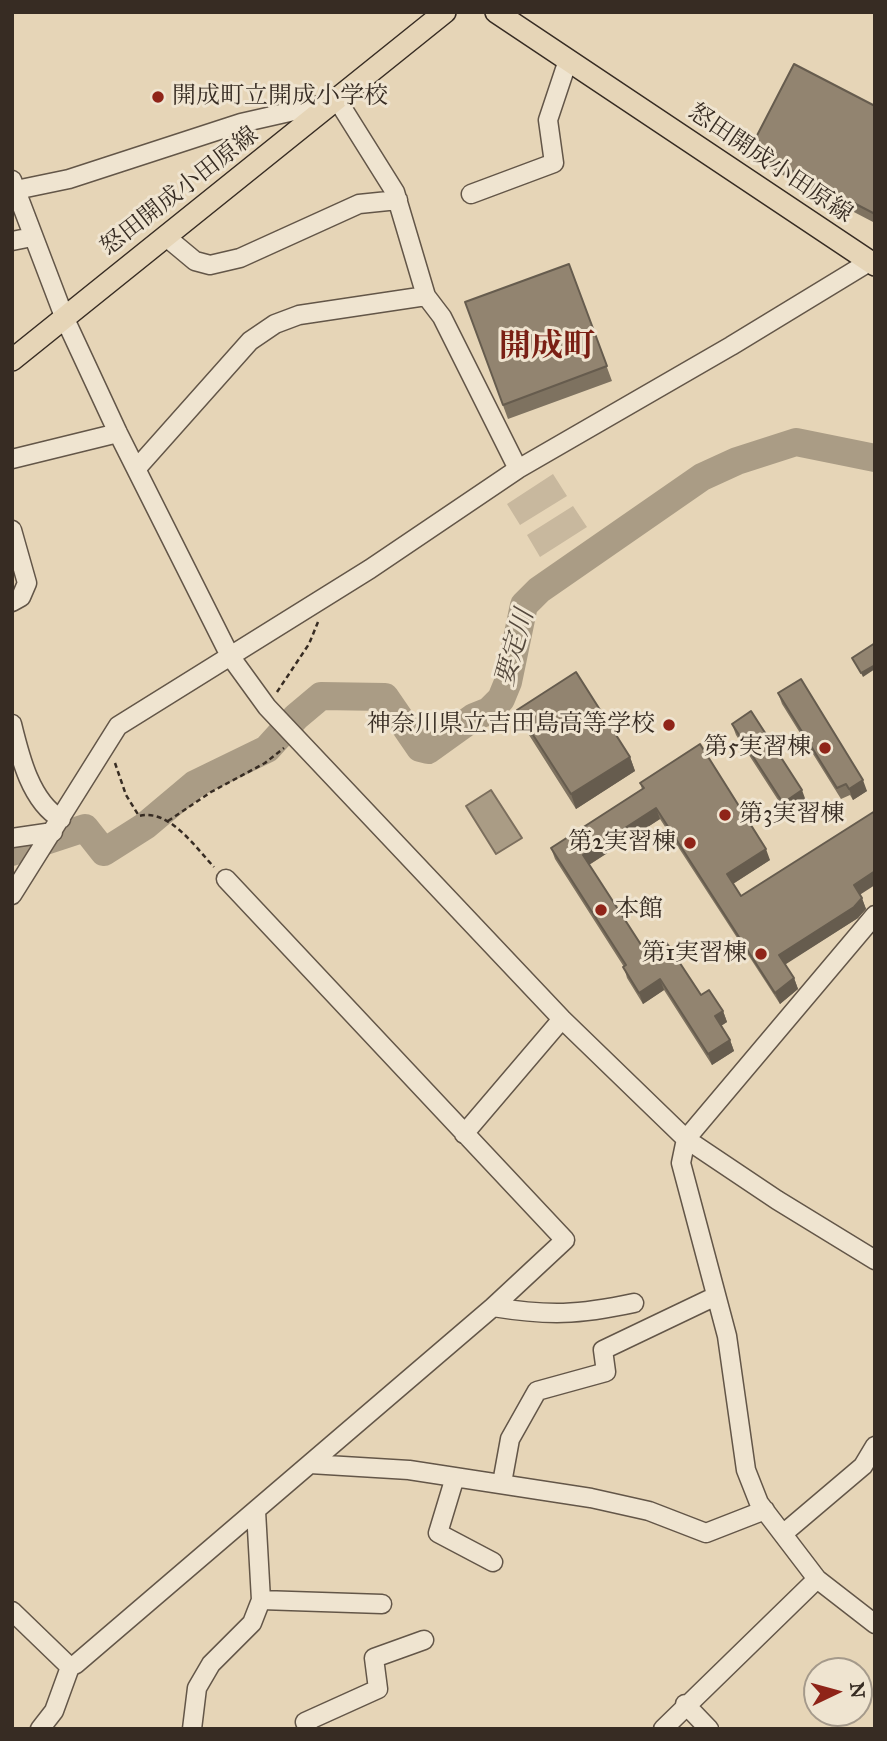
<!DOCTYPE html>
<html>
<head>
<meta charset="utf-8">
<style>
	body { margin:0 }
	#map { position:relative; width:887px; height:1741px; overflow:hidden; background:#e6d5b7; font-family:"IM FELL Great Primer",serif }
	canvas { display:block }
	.frame { position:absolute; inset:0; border:14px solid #372c23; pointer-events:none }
	.north { position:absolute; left:803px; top:1657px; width:70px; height:70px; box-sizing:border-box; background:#efe4d0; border:2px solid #a59a8b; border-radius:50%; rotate:85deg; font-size:19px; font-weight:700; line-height:28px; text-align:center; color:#372c23 }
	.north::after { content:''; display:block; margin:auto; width:24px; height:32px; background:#8f2418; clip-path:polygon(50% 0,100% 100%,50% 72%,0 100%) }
</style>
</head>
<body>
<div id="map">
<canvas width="887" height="1741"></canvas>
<div class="frame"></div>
<div class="north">N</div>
</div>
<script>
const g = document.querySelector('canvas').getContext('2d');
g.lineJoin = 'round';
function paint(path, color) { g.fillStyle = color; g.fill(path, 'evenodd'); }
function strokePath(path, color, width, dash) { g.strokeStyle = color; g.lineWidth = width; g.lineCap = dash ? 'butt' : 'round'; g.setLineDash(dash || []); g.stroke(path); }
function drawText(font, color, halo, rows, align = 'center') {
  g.font = font + ' "IM FELL Great Primer","Noto Serif JP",serif'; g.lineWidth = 6; g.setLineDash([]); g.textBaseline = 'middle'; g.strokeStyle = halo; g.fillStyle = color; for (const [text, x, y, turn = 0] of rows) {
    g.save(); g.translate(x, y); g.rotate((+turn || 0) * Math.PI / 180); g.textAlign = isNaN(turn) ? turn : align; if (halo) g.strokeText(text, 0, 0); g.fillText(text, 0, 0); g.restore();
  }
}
const green = new Path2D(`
	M 553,474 L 567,496 L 520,525 L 507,504 Z
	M 573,506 L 587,527 L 540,557 L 527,535 Z`);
const water = new Path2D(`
	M 491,790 L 522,838 L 496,854 L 466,806 Z`);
const river = new Path2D(`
	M 12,852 L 85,828 L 104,852 L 145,826 L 195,784 L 267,749 L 296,717 L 321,696 L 385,697 L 420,748 L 428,750 L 474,717 L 489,711 L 501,699 L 508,682 L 524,605 L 539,590 L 702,477 L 737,461 L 796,442 L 875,458`);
const path = new Path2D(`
	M 277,692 L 309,644 L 318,622
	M 115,763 L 126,795 L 139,816 C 169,808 196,848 214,867
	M 168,821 L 211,792 L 265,763 L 284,748`);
const minor = new Path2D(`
	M 12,180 L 65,319 L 118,433 L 230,656 L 267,707 L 562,1019 L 686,1139 L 777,1200 L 875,1260
	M 16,190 L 69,179 L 241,123 L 338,101 L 395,192 L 426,296 L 442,317 L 518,469
	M 471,194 L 554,163 L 548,120 L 568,60
	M 165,236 L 195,261 L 210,265 L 240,258 L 359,204 L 398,200
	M 12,241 L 32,237
	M 12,459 L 118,433
	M 137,468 L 250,341 L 275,324 L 299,315 L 426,296
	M 12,530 L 27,583 L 21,597 L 12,602
	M 12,724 C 20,757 31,802 61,819
	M 12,838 L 53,832
	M 12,895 L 118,726 L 370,569 L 518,469 L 731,346 L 869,262
	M 875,915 L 686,1139 L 681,1163 L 727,1336 L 746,1470 L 759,1503 L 817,1579 L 875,1624
	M 464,1134 L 562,1019
	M 493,1307 C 549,1316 578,1315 634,1303
	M 310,1464 L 409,1470 L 591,1498 L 649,1511 L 706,1533 L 765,1510
	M 455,1477 L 438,1533 L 493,1562
	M 502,1483 L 510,1439 L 537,1391 L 606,1372 L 603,1350 L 716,1296
	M 784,1533 L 863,1466 L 875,1446
	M 261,1600 L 382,1604
	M 12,1611 L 70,1667 L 76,1664 L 493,1307 L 565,1240 L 226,879
	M 685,1704 L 709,1729
	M 40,1729 L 54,1711 L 70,1667
	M 192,1729 L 197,1688 L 211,1664 L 252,1623 L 261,1600 L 256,1511
	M 308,1729 L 305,1722 L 378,1689 L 374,1658 L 424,1640
	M 663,1729 L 817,1579`);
const major = new Path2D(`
	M 496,12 L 875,265
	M 12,360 L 445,12`);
const wall = new Path2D(`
	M 875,106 L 875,223 L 754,160 L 750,149 Z
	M 569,264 L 612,381 L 508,419 L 465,302 Z
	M 778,693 L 867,791 L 853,800 L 850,795 L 841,799 L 782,704 Z
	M 517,710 L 630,757 L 635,771 L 576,809 L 522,724 Z
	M 732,724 L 806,801 L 787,814 L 736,735 Z
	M 640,783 L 770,860 L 733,884 L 741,896 L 860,894 L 866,909 L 858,918 L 785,964 L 794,978 L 798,989 L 780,1004 L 660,819 L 589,865 L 647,954 L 723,1011 L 727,1022 L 721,1026 L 730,1040 L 734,1051 L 712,1065 L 664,990 L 643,1004 L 627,978 L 624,967 L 555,859 L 551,848 L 642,789 Z`);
const shadedWall = new Path2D(`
	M 875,665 L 875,669 L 863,677 L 861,673 Z
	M 630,757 L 635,771 L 576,809 L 571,794 Z
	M 863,780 L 867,791 L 853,800 L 849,789 Z
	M 802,790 L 806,801 L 787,814 L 783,803 Z
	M 656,808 L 660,819 L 587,866 L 583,855 Z
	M 766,849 L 770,860 L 731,885 L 727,874 Z
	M 875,871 L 875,885 L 858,896 L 854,885 Z
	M 862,898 L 866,909 L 858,918 L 783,966 L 779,955 Z
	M 794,978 L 798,989 L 780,1004 L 775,993 Z
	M 660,979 L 664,990 L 643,1004 L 639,993 Z
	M 723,1011 L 727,1022 L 719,1027 L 715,1016 Z
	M 730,1040 L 734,1051 L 712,1065 L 708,1054 Z`);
const building = new Path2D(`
	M 794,64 L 875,106 L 875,214 L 750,149 Z
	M 569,264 L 607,366 L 503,405 L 465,302 Z
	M 875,643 L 875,665 L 861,673 L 852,658 Z
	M 576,672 L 630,757 L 571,794 L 517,710 Z
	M 801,679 L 863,780 L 849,789 L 846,784 L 837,788 L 778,693 Z
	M 751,711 L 802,790 L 783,803 L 732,724 Z
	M 700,744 L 766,849 L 727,874 L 741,896 L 875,811 L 875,871 L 854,885 L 862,898 L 854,907 L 779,955 L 794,978 L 775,993 L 656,808 L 583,855 L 647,954 L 666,942 L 701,995 L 709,990 L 723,1011 L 715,1016 L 730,1040 L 708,1054 L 660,979 L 639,993 L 623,967 L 626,965 L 551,848 L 644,788 L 640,783 Z`);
const markers = [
	[158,97,7,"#8f2418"],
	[669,725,7,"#8f2418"],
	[825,748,7,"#8f2418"],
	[725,815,7,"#8f2418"],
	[690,843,7,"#8f2418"],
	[601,910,7,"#8f2418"],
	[761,954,7,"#8f2418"]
];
const poiNames = [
	["開成町立開成小学校",172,97,"left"],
	["神奈川県立吉田島高等学校",655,725],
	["第5実習棟",811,748],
	["第3実習棟",739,815,"left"],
	["第2実習棟",676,843],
	["本館",615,910,"left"],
	["第1実習棟",747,954]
];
const streetNames = [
	["怒田開成小田原線",770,164,34],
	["怒田開成小田原線",180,192,-38]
];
const waterNames = [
	["要定川",516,648,-74]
];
const districtNames = [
	["開成町",547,348]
];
paint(green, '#c8b89e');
paint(water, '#aa9c85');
strokePath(water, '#7c6f5e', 2);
strokePath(river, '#aa9c85', 28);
strokePath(minor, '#635648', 21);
strokePath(major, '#372c23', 24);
strokePath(path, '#372c23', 2.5, [5, 3.5]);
strokePath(minor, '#efe4d0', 18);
strokePath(major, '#e6d5b7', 21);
paint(wall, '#7e7260');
paint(shadedWall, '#665c4e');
paint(building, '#928470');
strokePath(building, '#665c4e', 2);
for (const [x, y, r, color] of markers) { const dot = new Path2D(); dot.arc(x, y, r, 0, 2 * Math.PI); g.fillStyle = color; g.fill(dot); strokePath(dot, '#efe4d0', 2.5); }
drawText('24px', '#372c23', '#efe4d0', poiNames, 'right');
drawText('24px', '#372c23', '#efe4d0', streetNames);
drawText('italic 26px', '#54483c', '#efe4d0', waterNames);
drawText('bold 32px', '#7a1f14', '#efe4d0', districtNames);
</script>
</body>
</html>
